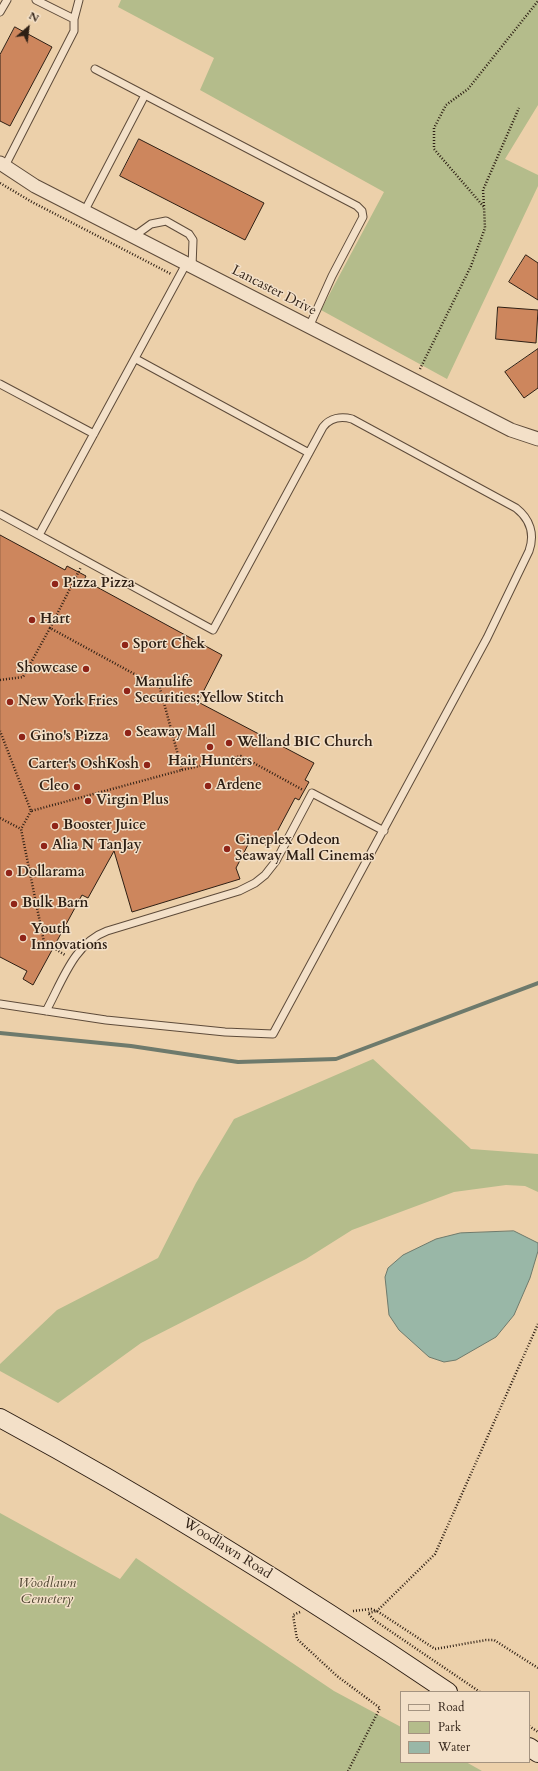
<!DOCTYPE html>
<html>
<head>
<meta charset="utf-8">
<style>
	body { margin:0 }
	#map { position:relative; width:538px; height:1771px; overflow:hidden; background:#ecd0aa; font-family:Cardo,serif }
	canvas { display:block }
	.legend { position:absolute; left:400px; top:1691px; width:130px; height:72px; box-sizing:border-box; background:#f3e0c8; border:1px solid #a49380; margin:0; padding:5px 7px; list-style:none; font-size:12px; color:#2e1f14 }
	.legend li { display:flex; align-items:center; gap:8px; height:20px }
	.legend b { width:20px; border:1px solid #a49380 }
	.north { position:absolute; left:8px; top:8px; width:40px; height:40px; -webkit-text-stroke:3px #f3e0c8; paint-order:stroke; rotate:28deg; font-size:11px; font-weight:700; line-height:16px; text-align:center; color:#2e1f14 }
	.north::after { content:''; display:block; margin:auto; width:14px; height:18px; background:#2e1f14; clip-path:polygon(50% 0,100% 100%,50% 72%,0 100%) }
</style>
</head>
<body>
<div id="map">
<canvas width="538" height="1771"></canvas>
<ul class="legend">
<li><b style="height:5px;background:#f3e0c8"></b>Road</li>
<li><b style="height:11px;background:#b4bc8b"></b>Park</li>
<li><b style="height:11px;background:#99b7a7"></b>Water</li>
</ul>
<div class="north">N</div>
</div>
<script>
const g = document.querySelector('canvas').getContext('2d');
g.lineJoin = 'round';
function paint(path, color) { g.fillStyle = color; g.fill(path, 'evenodd'); }
function strokePath(path, color, width, dash) { g.strokeStyle = color; g.lineWidth = width; g.lineCap = dash ? 'butt' : 'round'; g.setLineDash(dash || []); g.stroke(path); }
function drawText(font, color, halo, rows, align = 'center') {
  g.font = font + ' Cardo,serif'; g.lineWidth = 3; g.setLineDash([]); g.textBaseline = 'middle'; g.strokeStyle = halo; g.fillStyle = color; for (const [text, x, y, turn = 0] of rows) {
    g.save(); g.translate(x, y); g.rotate((+turn || 0) * Math.PI / 180); g.textAlign = isNaN(turn) ? turn : align; if (halo) g.strokeText(text, 0, 0); g.fillText(text, 0, 0); g.restore();
  }
}
const green = new Path2D(`
	M 121,0 L 538,0 L 538,105 L 505,159 L 538,175 L 538,186 L 447,379 L 321,310 L 384,192 L 200,90 L 214,58 L 118,7 Z
	M 373,1059 L 471,1149 L 538,1154 L 538,1192 L 525,1186 L 506,1185 L 454,1192 L 352,1230 L 306,1259 L 141,1343 L 58,1403 L 0,1371 L 0,1364 L 57,1310 L 158,1258 L 196,1183 L 234,1119 Z
	M 0,1513 L 120,1579 L 136,1558 L 334,1691 L 401,1727 L 401,1762 L 466,1762 L 482,1771 L 0,1771 Z`);
const water = new Path2D(`
	M 514,1231 L 538,1243 L 538,1251 L 530,1278 L 514,1315 L 496,1337 L 456,1360 L 444,1362 L 429,1357 L 399,1330 L 389,1315 L 385,1277 L 388,1268 L 403,1255 L 436,1239 L 460,1233 Z`);
const stream = new Path2D(`
	M 0,1033 L 131,1046 L 238,1062 L 336,1059 L 538,983`);
const building = new Path2D(`
	M 15,27 L 52,47 L 10,126 L 0,121 L 0,55 Z
	M 139,139 L 264,203 L 245,240 L 120,176 Z
	M 526,255 L 538,263 L 538,300 L 509,282 Z
	M 498,307 L 538,310 L 536,343 L 496,339 Z
	M 538,349 L 538,388 L 524,398 L 505,372 Z
	M 0,535 L 65,570 L 67,566 L 86,576 L 84,580 L 222,655 L 198,702 L 314,763 L 305,780 L 309,782 L 299,800 L 295,798 L 269,847 L 252,837 L 236,868 L 240,879 L 132,912 L 114,851 L 88,898 L 82,895 L 33,985 L 23,979 L 27,971 L 0,957 Z`);
const path = new Path2D(`
	M 0,183 L 32,202 L 171,274
	M 484,206 L 483,190 L 519,108
	M 420,369 L 471,266 L 485,228 L 484,207 L 434,149 L 434,128 L 446,105 L 468,89 L 538,1
	M 50,628 L 81,567
	M 0,680 L 23,677 L 50,628 L 160,688 L 182,770 L 31,811 L 0,731
	M 182,770 L 241,756 L 303,790
	M 31,811 L 21,829 L 44,942 L 65,955
	M 0,818 L 21,829
	M 353,1611 L 371,1609 L 377,1611 L 435,1554 L 538,1324
	M 300,1612 L 293,1615 L 297,1639 L 337,1676 L 380,1708 L 348,1771
	M 480,1692 L 374,1620 L 368,1613 L 377,1611 L 435,1649 L 486,1640 L 494,1640 L 538,1668
	M 529,1726 L 538,1732`);
const lane = new Path2D(`
	M 0,12 L 7,0
	M 74,19 L 79,0
	M 95,69 L 357,206 L 362,211 L 363,217 L 332,276 L 309,327
	M 5,166 L 74,31 L 74,19 L 36,0
	M 84,212 L 145,95
	M 133,237 L 151,224 L 166,221 L 189,234 L 193,240 L 192,267
	M 136,359 L 309,453
	M 0,384 L 94,434
	M 0,514 L 213,630 L 323,427 C 330,418 341,416 352,419 L 516,508 C 530,519 535,534 529,551 L 487,638 L 273,1034 L 225,1032 L 106,1020 L 0,1004
	M 39,535 L 186,264
	M 46,1011 C 62,982 74,943 107,931 L 239,891 L 255,883 L 265,875 L 276,861 L 312,793 L 384,831`);
const street = new Path2D(`
	M 0,163 L 35,186 L 511,430 L 538,439`);
const secondary = new Path2D(`
	M 0,1418 C 154,1501 303,1594 448,1692
	M 529,1747 L 538,1753`);
const markers = [
	[55,584,4,"#8f2418"],
	[32,620,4,"#8f2418"],
	[125,645,4,"#8f2418"],
	[86,669,4,"#8f2418"],
	[127,691,4,"#8f2418"],
	[10,702,4,"#8f2418"],
	[128,733,4,"#8f2418"],
	[22,737,4,"#8f2418"],
	[229,743,4,"#8f2418"],
	[210,747,4,"#8f2418"],
	[147,765,4,"#8f2418"],
	[208,786,4,"#8f2418"],
	[77,787,4,"#8f2418"],
	[88,801,4,"#8f2418"],
	[55,826,4,"#8f2418"],
	[44,846,4,"#8f2418"],
	[227,849,4,"#8f2418"],
	[9,873,4,"#8f2418"],
	[14,904,4,"#8f2418"],
	[23,938,4,"#8f2418"]
];
const streetNames = [
	["Lancaster Drive",274,291,27],
	["Woodlawn Road",227,1549,32]
];
const poiNames = [
	["Pizza Pizza",63,584],
	["Hart",40,620],
	["Sport Chek",133,645],
	["Showcase",78,669,"right"],
	["Manulife",135,683],
	["Securities;Yellow Stitch",135,699],
	["New York Fries",18,702],
	["Seaway Mall",136,733],
	["Gino's Pizza",30,737],
	["Welland BIC Church",237,743],
	["Hair Hunters",210,762,"center"],
	["Carter's OshKosh",139,765,"right"],
	["Ardene",216,786],
	["Cleo",69,787,"right"],
	["Virgin Plus",96,801],
	["Booster Juice",63,826],
	["Cineplex Odeon",235,841],
	["Seaway Mall Cinemas",235,857],
	["Alia N TanJay",52,846],
	["Dollarama",17,873],
	["Bulk Barn",22,904],
	["Youth",31,930],
	["Innovations",31,946]
];
const parkNames = [
	["Woodlawn",47,1584],
	["Cemetery",47,1600]
];
paint(green, '#b4bc8b');
paint(water, '#99b7a7');
strokePath(water, '#6e7a6c', 1);
strokePath(stream, '#6e7a6c', 4);
paint(building, '#cd865d');
strokePath(building, '#2e1f14', 1);
strokePath(lane, '#5e4b3a', 9);
strokePath(street, '#5e4b3a', 15);
strokePath(secondary, '#2e1f14', 20);
strokePath(path, '#2e1f14', 2.5, [1, 2]);
strokePath(lane, '#f3e0c8', 7);
strokePath(street, '#f3e0c8', 13);
strokePath(secondary, '#f3e0c8', 18);
for (const [x, y, r, color] of markers) { const dot = new Path2D(); dot.arc(x, y, r, 0, 2 * Math.PI); g.fillStyle = color; g.fill(dot); strokePath(dot, '#f3e0c8', 1.5); }
drawText('14px', '#2e1f14', '#f3e0c8', streetNames);
drawText('bold 14px', '#2e1f14', '#f3e0c8', poiNames, 'left');
drawText('italic 14px', '#504632', '#f3e0c8', parkNames);
</script>
</body>
</html>
